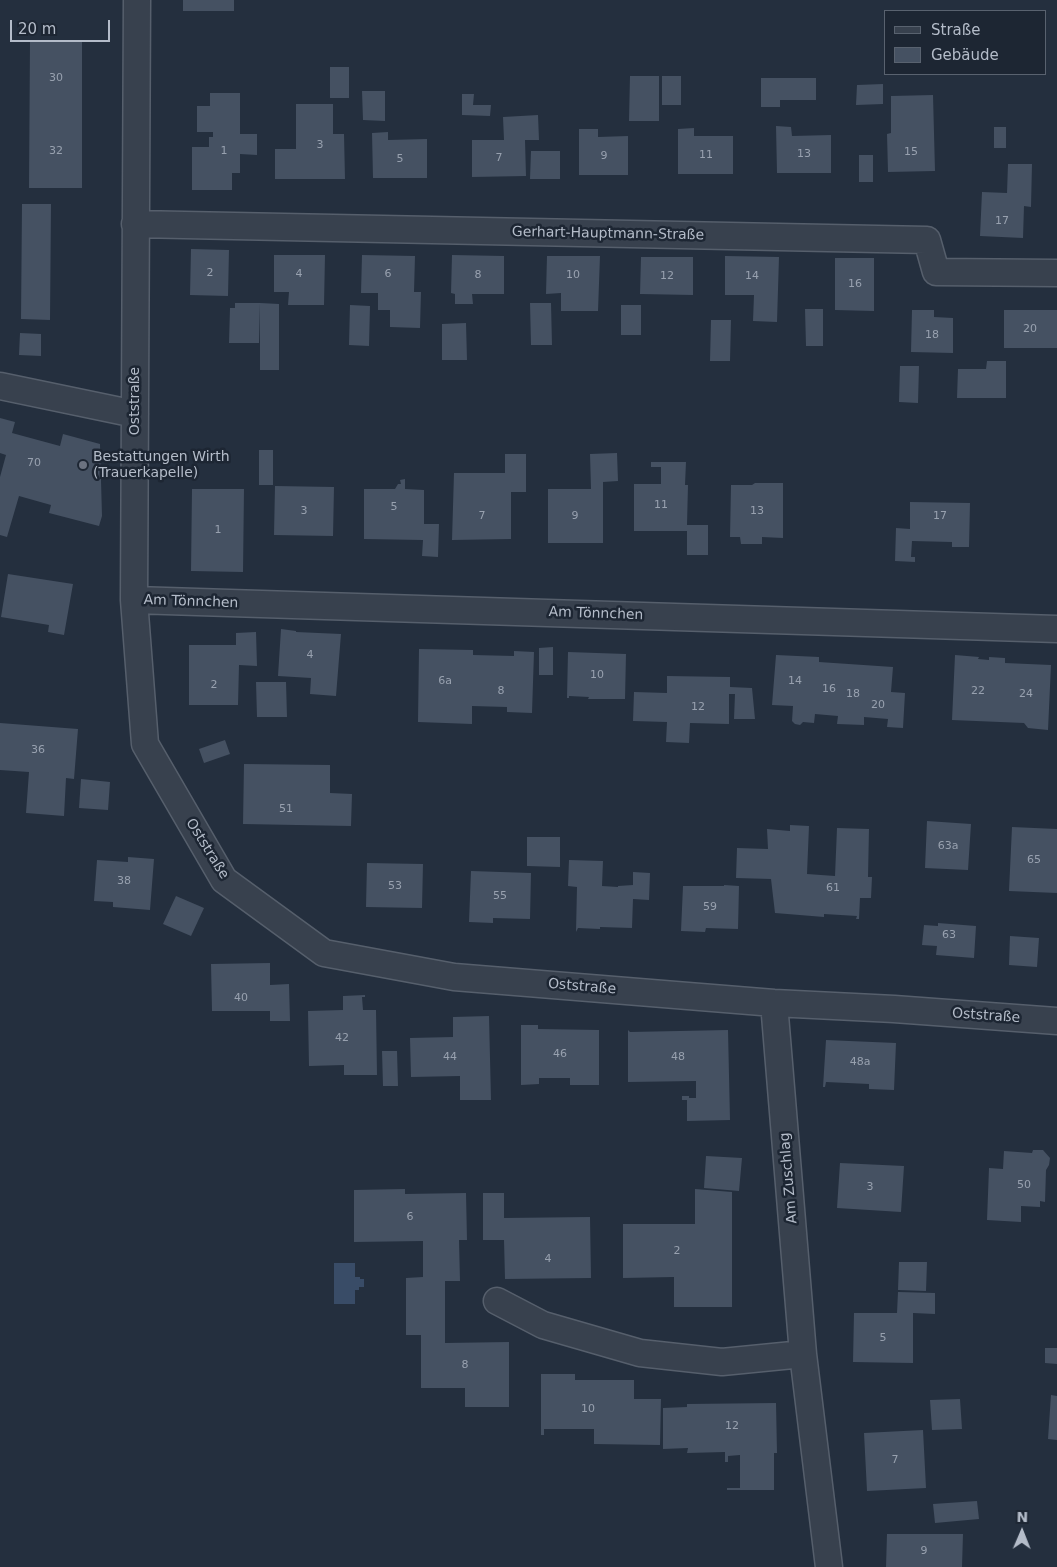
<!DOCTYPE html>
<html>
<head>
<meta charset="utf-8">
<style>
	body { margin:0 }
	#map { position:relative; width:1057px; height:1567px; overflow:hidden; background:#242f3e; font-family:"DejaVu Sans",sans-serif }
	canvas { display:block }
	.legend { position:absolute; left:884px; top:10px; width:162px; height:65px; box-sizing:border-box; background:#1d2633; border:1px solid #59626f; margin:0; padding:6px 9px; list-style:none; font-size:15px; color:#b4bcc9 }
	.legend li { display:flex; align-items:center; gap:10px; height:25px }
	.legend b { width:25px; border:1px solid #59626f }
	.north { position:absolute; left:997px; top:1507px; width:50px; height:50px; -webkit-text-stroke:4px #1d2633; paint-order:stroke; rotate:1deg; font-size:14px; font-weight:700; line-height:20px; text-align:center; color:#b4bcc9 }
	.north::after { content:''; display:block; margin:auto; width:18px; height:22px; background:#b4bcc9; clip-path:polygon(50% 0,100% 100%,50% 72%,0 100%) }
	.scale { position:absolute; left:10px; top:20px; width:100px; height:22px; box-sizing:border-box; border:2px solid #b4bcc9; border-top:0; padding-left:6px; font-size:15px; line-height:18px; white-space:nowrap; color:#b4bcc9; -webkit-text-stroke:4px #1d2633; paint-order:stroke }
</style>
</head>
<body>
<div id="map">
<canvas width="1057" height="1567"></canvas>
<ul class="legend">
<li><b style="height:6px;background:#38414e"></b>Straße</li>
<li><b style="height:14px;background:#455162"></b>Gebäude</li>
</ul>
<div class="north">N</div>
<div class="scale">20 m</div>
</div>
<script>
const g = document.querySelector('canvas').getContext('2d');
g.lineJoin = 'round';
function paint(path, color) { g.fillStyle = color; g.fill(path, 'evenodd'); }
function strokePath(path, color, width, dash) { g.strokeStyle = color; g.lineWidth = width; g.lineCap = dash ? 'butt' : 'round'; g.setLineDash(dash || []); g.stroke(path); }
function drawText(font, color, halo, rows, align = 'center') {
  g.font = font + ' "DejaVu Sans",sans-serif'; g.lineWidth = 5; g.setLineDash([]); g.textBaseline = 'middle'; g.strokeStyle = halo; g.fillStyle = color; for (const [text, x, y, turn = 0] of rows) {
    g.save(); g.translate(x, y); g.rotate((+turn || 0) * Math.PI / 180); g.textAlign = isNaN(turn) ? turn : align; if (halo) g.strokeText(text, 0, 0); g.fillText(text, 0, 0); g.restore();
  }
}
const water = new Path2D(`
	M 334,1263 L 355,1263 L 355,1277 L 360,1277 L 360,1279 L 364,1279 L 364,1287 L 359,1287 L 359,1290 L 355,1290 L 355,1304 L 334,1304 Z`);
const building = new Path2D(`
	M 183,0 L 234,0 L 234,11 L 183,11 Z
	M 30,41 L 82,41 L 82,188 L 29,188 Z
	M 330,67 L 349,67 L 349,98 L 330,98 Z
	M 630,76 L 659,76 L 659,121 L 629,121 Z
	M 662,76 L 681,76 L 681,105 L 662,105 Z
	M 761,78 L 816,78 L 816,100 L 780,100 L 780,107 L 761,107 Z
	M 883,84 L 883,104 L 856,105 L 857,85 Z
	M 362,91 L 385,91 L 385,121 L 363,120 Z
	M 210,93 L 240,93 L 240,134 L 257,134 L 257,155 L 240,154 L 240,173 L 232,173 L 232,190 L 192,190 L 192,147 L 209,147 L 209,137 L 213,137 L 213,132 L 197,132 L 197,106 L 210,106 Z
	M 462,94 L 474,94 L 473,105 L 491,105 L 490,116 L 462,115 Z
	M 933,95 L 935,171 L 888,172 L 887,134 L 891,133 L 891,96 Z
	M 296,104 L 333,104 L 333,134 L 344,134 L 345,179 L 275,179 L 275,149 L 296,149 Z
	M 538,115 L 539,140 L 525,140 L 526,176 L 472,177 L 472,140 L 504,140 L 503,117 Z
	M 776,126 L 791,127 L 792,136 L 831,135 L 831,173 L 777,173 Z
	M 994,127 L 1006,127 L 1006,148 L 994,148 Z
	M 694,128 L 694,136 L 733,136 L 733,174 L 678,174 L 678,129 Z
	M 579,129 L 598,129 L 598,137 L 628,136 L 628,175 L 579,175 Z
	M 388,132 L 388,140 L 427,139 L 427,178 L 373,178 L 372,133 Z
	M 531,151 L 560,151 L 560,179 L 530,179 Z
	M 859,155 L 873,155 L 873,182 L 859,182 Z
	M 1008,164 L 1032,164 L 1031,207 L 1024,206 L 1023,238 L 980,236 L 982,192 L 1007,193 Z
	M 22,204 L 51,204 L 50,320 L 21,319 Z
	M 191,249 L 229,250 L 228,296 L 190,295 Z
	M 274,255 L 325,255 L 324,305 L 288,305 L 289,292 L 274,292 Z
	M 362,255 L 415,256 L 414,292 L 421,292 L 420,328 L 390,327 L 390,310 L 378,310 L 378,293 L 361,293 Z
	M 452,255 L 504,256 L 504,294 L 472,294 L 473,304 L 455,304 L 455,294 L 451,293 Z
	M 547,256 L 600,256 L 598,311 L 561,311 L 561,293 L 546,294 Z
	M 725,256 L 779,257 L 777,322 L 753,321 L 754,295 L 725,295 Z
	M 641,257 L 693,257 L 693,295 L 640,294 Z
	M 835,258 L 874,258 L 874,311 L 835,310 Z
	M 235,303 L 260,303 L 259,343 L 229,343 L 230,308 L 235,308 Z
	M 260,303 L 279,304 L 279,370 L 260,370 Z
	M 530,303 L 551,303 L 552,345 L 531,345 Z
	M 350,305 L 370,306 L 369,346 L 349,345 Z
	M 621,305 L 641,305 L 641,335 L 621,335 Z
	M 805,309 L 823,309 L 823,346 L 806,346 Z
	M 912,310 L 934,310 L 934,317 L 953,318 L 953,353 L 911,352 Z
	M 1004,310 L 1057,310 L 1057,348 L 1004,348 Z
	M 711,320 L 731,320 L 730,361 L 710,361 Z
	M 466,323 L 467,360 L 442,360 L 442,324 Z
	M 20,333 L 41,334 L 41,356 L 19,355 Z
	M 987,361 L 1006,361 L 1006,398 L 957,398 L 958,369 L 986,369 Z
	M 900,366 L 919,366 L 918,403 L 899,402 Z
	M 0,418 L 15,422 L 12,433 L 60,446 L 63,434 L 100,444 L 102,516 L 99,526 L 49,513 L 51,505 L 19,496 L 7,537 L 0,535 L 0,477 L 6,455 L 0,453 Z
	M 259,450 L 273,450 L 273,485 L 259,485 Z
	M 617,453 L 618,481 L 603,482 L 603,543 L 548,543 L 548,489 L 591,489 L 590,454 Z
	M 505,454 L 526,454 L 526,492 L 511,492 L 511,539 L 452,540 L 454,473 L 505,473 Z
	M 651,462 L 686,462 L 685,485 L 688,485 L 687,525 L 708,525 L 708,555 L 687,555 L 687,531 L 634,531 L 634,484 L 661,484 L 661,467 L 651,467 Z
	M 405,479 L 405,489 L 424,490 L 424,524 L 439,524 L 438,557 L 422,556 L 423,540 L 364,539 L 364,489 L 395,489 L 398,484 L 401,484 L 400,480 Z
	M 755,483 L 783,483 L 783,538 L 762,537 L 762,544 L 741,544 L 740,537 L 730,537 L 731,485 L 752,485 Z
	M 275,486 L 334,487 L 333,536 L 274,535 Z
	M 192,489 L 244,489 L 243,572 L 191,571 Z
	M 910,502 L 970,503 L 969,547 L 952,547 L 952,542 L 912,541 L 911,557 L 915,557 L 915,562 L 895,561 L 896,528 L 910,529 Z
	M 8,574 L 73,584 L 64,635 L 48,632 L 49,625 L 1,617 Z
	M 281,629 L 296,631 L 296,632 L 341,634 L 336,696 L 310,694 L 311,678 L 278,676 Z
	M 256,632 L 257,666 L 239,665 L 238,705 L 189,705 L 189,645 L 236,645 L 236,633 Z
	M 553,647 L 553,675 L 539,675 L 539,648 Z
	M 419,649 L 473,650 L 473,655 L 514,656 L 514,651 L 534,652 L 532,713 L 507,712 L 507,707 L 472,706 L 472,724 L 418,722 Z
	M 568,652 L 626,654 L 625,699 L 588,699 L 589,697 L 569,696 L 569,698 L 567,698 Z
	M 776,655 L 819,657 L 819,662 L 893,667 L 891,692 L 905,693 L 903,728 L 887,727 L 888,719 L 864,717 L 864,725 L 837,724 L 838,716 L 815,714 L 814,723 L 803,722 L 800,725 L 795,724 L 792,721 L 793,706 L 772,705 Z
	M 955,655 L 979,657 L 978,659 L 989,660 L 989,657 L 1005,658 L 1005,663 L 1051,665 L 1048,730 L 1028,728 L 1024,723 L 952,720 Z
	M 667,676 L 730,677 L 730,687 L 752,688 L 755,719 L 734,719 L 735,694 L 729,694 L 729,724 L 690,723 L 689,743 L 666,742 L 667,722 L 633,721 L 634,692 L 667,693 Z
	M 256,682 L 286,682 L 287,717 L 257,717 Z
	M 0,723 L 78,729 L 74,779 L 66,778 L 64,816 L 26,813 L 29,772 L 0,770 Z
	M 225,740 L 230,754 L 204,763 L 199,749 Z
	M 244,764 L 330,765 L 330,793 L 352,794 L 351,826 L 243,824 Z
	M 81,779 L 110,782 L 108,810 L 79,808 Z
	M 927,821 L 971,824 L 968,870 L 925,868 Z
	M 790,825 L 809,826 L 807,874 L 835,876 L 837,828 L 869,829 L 868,877 L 872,877 L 871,898 L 860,898 L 859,919 L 856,919 L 857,916 L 824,914 L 824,917 L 775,913 L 771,879 L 736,878 L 737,848 L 768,849 L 767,829 L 790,831 Z
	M 1012,827 L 1057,829 L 1057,893 L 1009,891 Z
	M 527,837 L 560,837 L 560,867 L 527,866 Z
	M 128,857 L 154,859 L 150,910 L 113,907 L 113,902 L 94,901 L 97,860 L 128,862 Z
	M 569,860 L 603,861 L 602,886 L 618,887 L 618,886 L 633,885 L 633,872 L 650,873 L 649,900 L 633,899 L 632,928 L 600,927 L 600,929 L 578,928 L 576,932 L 577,887 L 568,886 Z
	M 367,863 L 423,864 L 422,908 L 366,907 Z
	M 471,871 L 531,873 L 530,919 L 493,918 L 493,923 L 469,922 Z
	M 724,885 L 739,886 L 738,929 L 706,928 L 705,932 L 681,931 L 683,886 L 724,886 Z
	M 176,896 L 204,908 L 191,936 L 163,924 Z
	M 938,923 L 976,926 L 974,958 L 936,955 L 937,946 L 922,945 L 924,925 L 938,926 Z
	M 1010,936 L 1039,938 L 1037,967 L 1009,965 Z
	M 270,963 L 270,985 L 289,984 L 290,1021 L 270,1021 L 270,1011 L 212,1011 L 211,964 Z
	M 365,995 L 365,997 L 362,997 L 363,1010 L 376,1010 L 377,1075 L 344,1075 L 344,1065 L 309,1066 L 308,1011 L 343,1010 L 343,996 Z
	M 489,1016 L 491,1100 L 460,1100 L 460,1076 L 411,1077 L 410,1038 L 453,1037 L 453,1017 Z
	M 521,1025 L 538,1025 L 538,1029 L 599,1030 L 599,1085 L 570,1085 L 570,1078 L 539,1078 L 539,1084 L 521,1085 Z
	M 628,1030 L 630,1032 L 728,1030 L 730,1120 L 687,1121 L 687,1100 L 682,1100 L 682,1096 L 689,1096 L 689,1098 L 696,1098 L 696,1081 L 628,1082 Z
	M 826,1040 L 896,1043 L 894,1090 L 869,1089 L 869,1084 L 826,1082 L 825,1087 L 823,1087 Z
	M 382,1051 L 397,1051 L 398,1086 L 383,1086 Z
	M 1033,1150 L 1043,1150 L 1050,1158 L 1049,1165 L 1046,1170 L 1045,1202 L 1040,1201 L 1040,1207 L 1021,1206 L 1021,1222 L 987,1220 L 989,1168 L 1003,1169 L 1004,1151 L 1032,1153 Z
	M 706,1156 L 742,1158 L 739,1191 L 704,1188 Z
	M 840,1163 L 904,1166 L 901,1212 L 837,1208 Z
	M 405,1189 L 405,1194 L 466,1193 L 467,1240 L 459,1240 L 460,1281 L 445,1281 L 445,1343 L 509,1342 L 509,1407 L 465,1407 L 465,1388 L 421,1388 L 421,1335 L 406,1335 L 406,1278 L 423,1277 L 423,1241 L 354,1242 L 354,1190 Z
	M 695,1189 L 732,1192 L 732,1307 L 674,1307 L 674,1277 L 623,1278 L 623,1224 L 695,1224 Z
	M 483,1193 L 504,1193 L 504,1218 L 590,1217 L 591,1278 L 505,1279 L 504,1240 L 483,1240 Z
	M 899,1262 L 927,1262 L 926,1291 L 898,1290 Z
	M 898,1292 L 935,1293 L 935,1314 L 913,1313 L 913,1363 L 853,1362 L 854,1313 L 897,1313 Z
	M 1045,1348 L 1057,1348 L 1057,1364 L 1045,1363 Z
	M 541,1374 L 575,1374 L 575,1380 L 634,1380 L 634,1399 L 661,1399 L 660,1445 L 594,1444 L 594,1429 L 544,1429 L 544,1435 L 541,1435 Z
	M 1051,1395 L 1057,1396 L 1057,1440 L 1048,1439 Z
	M 960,1399 L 962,1429 L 932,1430 L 930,1400 Z
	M 776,1403 L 777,1453 L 774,1453 L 774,1490 L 727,1490 L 727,1488 L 740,1488 L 740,1455 L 728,1456 L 728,1462 L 725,1462 L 725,1452 L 687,1453 L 688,1448 L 663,1449 L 663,1408 L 687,1407 L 687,1404 Z
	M 923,1430 L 926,1488 L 867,1491 L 864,1433 Z
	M 977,1501 L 979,1519 L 935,1523 L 933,1504 Z
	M 887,1534 L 963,1534 L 962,1567 L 886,1567 Z`);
const street = new Path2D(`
	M 137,0 L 134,600 L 145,744 L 224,880 L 324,953 L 454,977 L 774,1003 L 894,1009 L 1057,1021
	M 135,224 L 927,240 L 936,272 L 1057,273
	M 0,386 L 135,414
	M 134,600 L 1057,629
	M 497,1301 L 543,1325 L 640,1353 L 722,1362 L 803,1354 L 774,1003
	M 803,1354 L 829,1567`);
const markers = [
	[83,465,5,"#6b7280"]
];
const numberNames = [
	["30",56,78],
	["3",320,145],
	["32",56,151],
	["1",224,151],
	["15",911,152],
	["13",804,154],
	["11",706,155],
	["9",604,156],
	["7",499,158],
	["5",400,159],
	["17",1002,221],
	["2",210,273],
	["4",299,274],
	["6",388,274],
	["8",478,275],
	["10",573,275],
	["12",667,276],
	["14",752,276],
	["16",855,284],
	["20",1030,329],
	["18",932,335],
	["70",34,463],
	["11",661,505],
	["5",394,507],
	["3",304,511],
	["13",757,511],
	["7",482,516],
	["9",575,516],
	["17",940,516],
	["1",218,530],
	["4",310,655],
	["10",597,675],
	["6a",445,681],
	["14",795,681],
	["2",214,685],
	["16",829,689],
	["8",501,691],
	["22",978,691],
	["18",853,694],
	["24",1026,694],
	["20",878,705],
	["12",698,707],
	["36",38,750],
	["51",286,809],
	["63a",948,846],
	["65",1034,860],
	["38",124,881],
	["53",395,886],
	["61",833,888],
	["55",500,896],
	["59",710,907],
	["63",949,935],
	["40",241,998],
	["42",342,1038],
	["46",560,1054],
	["44",450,1057],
	["48",678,1057],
	["48a",860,1062],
	["50",1024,1185],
	["3",870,1187],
	["6",410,1217],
	["2",677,1251],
	["4",548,1259],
	["5",883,1338],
	["8",465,1365],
	["10",588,1409],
	["12",732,1426],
	["7",895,1460],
	["9",924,1551]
];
const streetNames = [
	["Gerhart-Hauptmann-Straße",608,234,1],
	["Oststraße",135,401,-90],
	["Am Tönnchen",191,602,2],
	["Am Tönnchen",596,614,2],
	["Oststraße",207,849,58],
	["Oststraße",582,987,5],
	["Oststraße",986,1016,4],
	["Am Zuschlag",789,1178,-95]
];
const poiNames = [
	["Bestattungen Wirth",93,457],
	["(Trauerkapelle)",93,473]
];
paint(water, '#394c67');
paint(building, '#455162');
strokePath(street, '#565f6c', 29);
strokePath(street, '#38414e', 26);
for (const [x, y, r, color] of markers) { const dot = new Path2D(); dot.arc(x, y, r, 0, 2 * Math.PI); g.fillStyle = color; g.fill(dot); strokePath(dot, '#1d2633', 2); }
drawText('11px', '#98a1af', null, numberNames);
drawText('14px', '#b4bcc9', '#1d2633', streetNames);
drawText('14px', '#b4bcc9', '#1d2633', poiNames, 'left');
</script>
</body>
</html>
